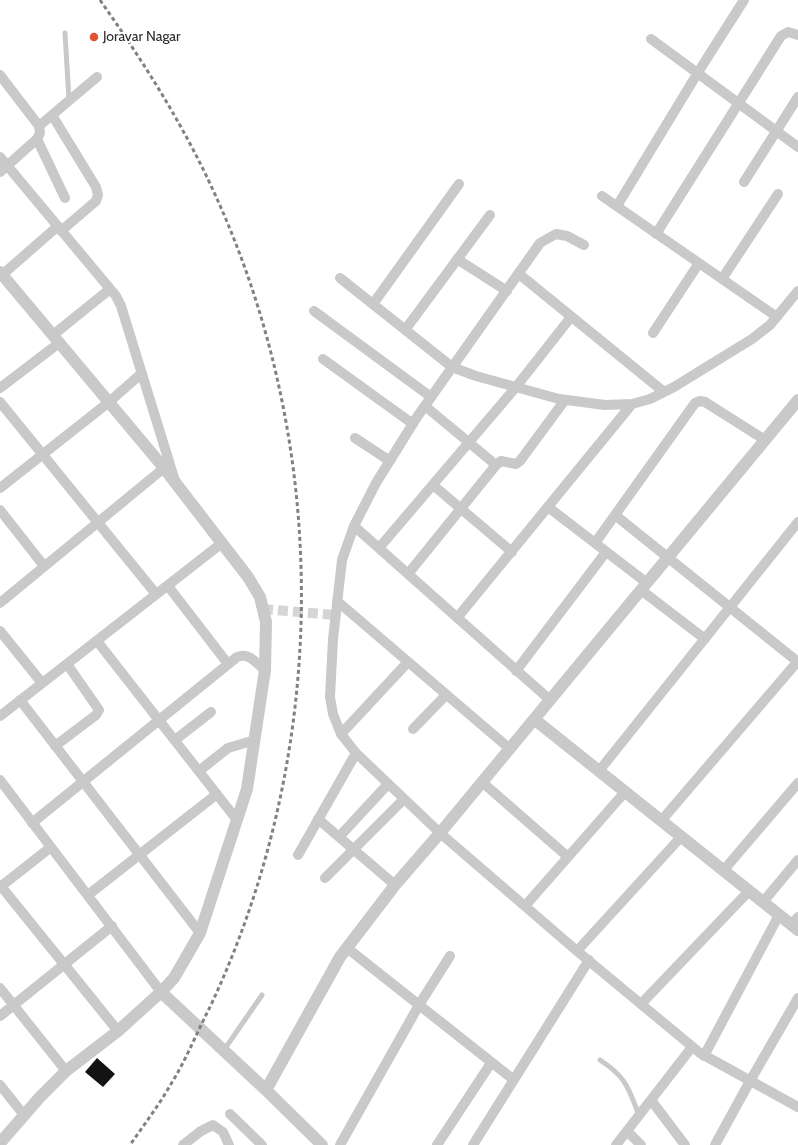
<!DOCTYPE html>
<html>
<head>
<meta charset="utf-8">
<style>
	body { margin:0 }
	canvas { display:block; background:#fff }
</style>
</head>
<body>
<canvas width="798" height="1145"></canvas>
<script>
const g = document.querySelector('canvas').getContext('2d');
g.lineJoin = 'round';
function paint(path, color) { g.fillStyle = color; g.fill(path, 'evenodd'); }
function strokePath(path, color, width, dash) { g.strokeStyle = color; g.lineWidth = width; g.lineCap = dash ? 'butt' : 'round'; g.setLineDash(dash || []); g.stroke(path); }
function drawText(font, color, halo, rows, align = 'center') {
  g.font = font + ' Cabin,sans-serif'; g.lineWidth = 4; g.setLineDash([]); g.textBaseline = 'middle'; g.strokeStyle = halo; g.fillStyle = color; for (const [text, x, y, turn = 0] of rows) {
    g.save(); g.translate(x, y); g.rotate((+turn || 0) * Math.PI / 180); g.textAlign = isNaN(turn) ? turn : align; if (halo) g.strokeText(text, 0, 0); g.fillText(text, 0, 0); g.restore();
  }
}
const building = new Path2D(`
	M 97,1058 L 115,1074 L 103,1087 L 85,1072 Z`);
const minorTunnel = new Path2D(`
	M 263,609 L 336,615`);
const service = new Path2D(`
	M 65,33 L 69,100
	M 224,1050 L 262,995
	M 600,1060 C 626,1077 628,1087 639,1115`);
const minor = new Path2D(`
	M 651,39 L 798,147
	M 0,75 L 39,126 L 40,133 L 37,139 L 0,172
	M 52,115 L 96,187 L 98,195 L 96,201 L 61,231
	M 39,126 L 97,77
	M 37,139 L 65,198
	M 0,157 L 116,296 L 121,306 L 175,481
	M 744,182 L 798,97
	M 602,196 L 777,317
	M 617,206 L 697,74 L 744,0
	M 656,234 L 781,36 L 788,32 L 798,35
	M 584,245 L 567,236 L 556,234 L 540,243 L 417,417 L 376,483 L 354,526 L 342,560 L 333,639 L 330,697 L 333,714 L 341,734 L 356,753 L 440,833 L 577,951 L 700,1053 L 798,1107
	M 457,259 L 507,291
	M 519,274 L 664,392
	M 2,275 L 58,226
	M 340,278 L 452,367 L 476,376 L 559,399 L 605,405 L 632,404 L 650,399 L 674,387 L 752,339 L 770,325 L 798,291
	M 722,279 L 778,194
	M 373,304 L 459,184
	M 314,311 L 431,397
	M 405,330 L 490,215
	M 653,333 L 699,263
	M 53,335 L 110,289
	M 323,359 L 413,424
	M 0,388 L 59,343
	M 0,402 L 156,594
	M 425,406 L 496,465
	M 355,438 L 390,461
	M 433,485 L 512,552
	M 0,488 L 109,402 L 142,373
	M 548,507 L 647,583
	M 0,510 L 44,566
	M 615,515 L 798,662
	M 354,526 L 550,700
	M 595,543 L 695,403 L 700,401 L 705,402 L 765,440
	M 379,548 L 516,387 L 571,317
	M 408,574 L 496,465 L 501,461 L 516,464 L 520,461 L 565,400
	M 168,586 L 228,664
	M 641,590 L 705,639
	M 337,601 L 510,749
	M 0,603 L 164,468
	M 457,618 L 632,404
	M 0,631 L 42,683
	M 97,641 L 237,820
	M 516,671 L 606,552
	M 20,700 L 200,933
	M 0,716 L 222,543
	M 413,729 L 446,695
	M 341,734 L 408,662
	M 175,740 L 211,712
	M 55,746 L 96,715 L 99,710 L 67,664
	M 199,771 L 228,748 L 255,740
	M 599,771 L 798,522
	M 0,780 L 161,992
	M 482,782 L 568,857
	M 318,819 L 395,885
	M 661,821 L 798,661
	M 32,823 L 237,657 C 249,652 256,663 265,670
	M 339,837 L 388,784
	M 298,855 L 356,753
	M 723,871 L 798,783
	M 325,878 L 404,799
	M 0,885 L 118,1031
	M 0,887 L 51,847
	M 88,895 L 217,794
	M 763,902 L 798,860
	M 525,906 L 625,792
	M 791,925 L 798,917
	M 347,948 L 514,1080
	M 577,951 L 681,837
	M 0,988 L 66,1071
	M 641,1004 L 749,891
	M 0,1016 L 112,926
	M 704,1056 L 779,915
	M 0,1085 L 24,1115
	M 651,1100 L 685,1145
	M 230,1114 L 262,1145
	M 627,1131 L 641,1145
	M 183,1145 L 201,1131 L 213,1125 L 223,1132 L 229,1145
	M 340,1145 L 419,1005 L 450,956
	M 437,1145 L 491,1063
	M 473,1145 L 589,960
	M 616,1145 L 692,1047
	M 715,1145 L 750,1081 L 798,998`);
const tertiary = new Path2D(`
	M 0,272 L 164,468 L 248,577 L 260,597 L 266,622 L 265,670 L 247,789 L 200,933 L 174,978 L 161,992 L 118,1031 L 66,1071 L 40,1097 L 0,1143
	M 534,719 L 798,930
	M 161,992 L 266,1090 L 322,1145
	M 266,1090 L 340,957 L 395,885 L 440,833 L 798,400`);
const rail = new Path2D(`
	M 100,0 C 145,64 186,129 218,201 C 332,456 329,754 210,1007 C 197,1032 186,1060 171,1084 C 159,1105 144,1125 130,1145`);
const markers = [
	[94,37,5,"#df5331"]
];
const poiNames = [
	["Joravar Nagar",103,37]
];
paint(building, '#131313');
strokePath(minorTunnel, '#d5d5d5', 10, [10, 5]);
strokePath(service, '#c9c9c9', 5);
strokePath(minor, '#c9c9c9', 10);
strokePath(tertiary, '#c9c9c9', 12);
strokePath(rail, '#818181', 3, [4, 3]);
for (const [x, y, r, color] of markers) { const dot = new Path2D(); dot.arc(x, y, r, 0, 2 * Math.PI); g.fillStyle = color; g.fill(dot); strokePath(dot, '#fff', 1.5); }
drawText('14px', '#2c2c2c', '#fff', poiNames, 'left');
</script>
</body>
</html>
